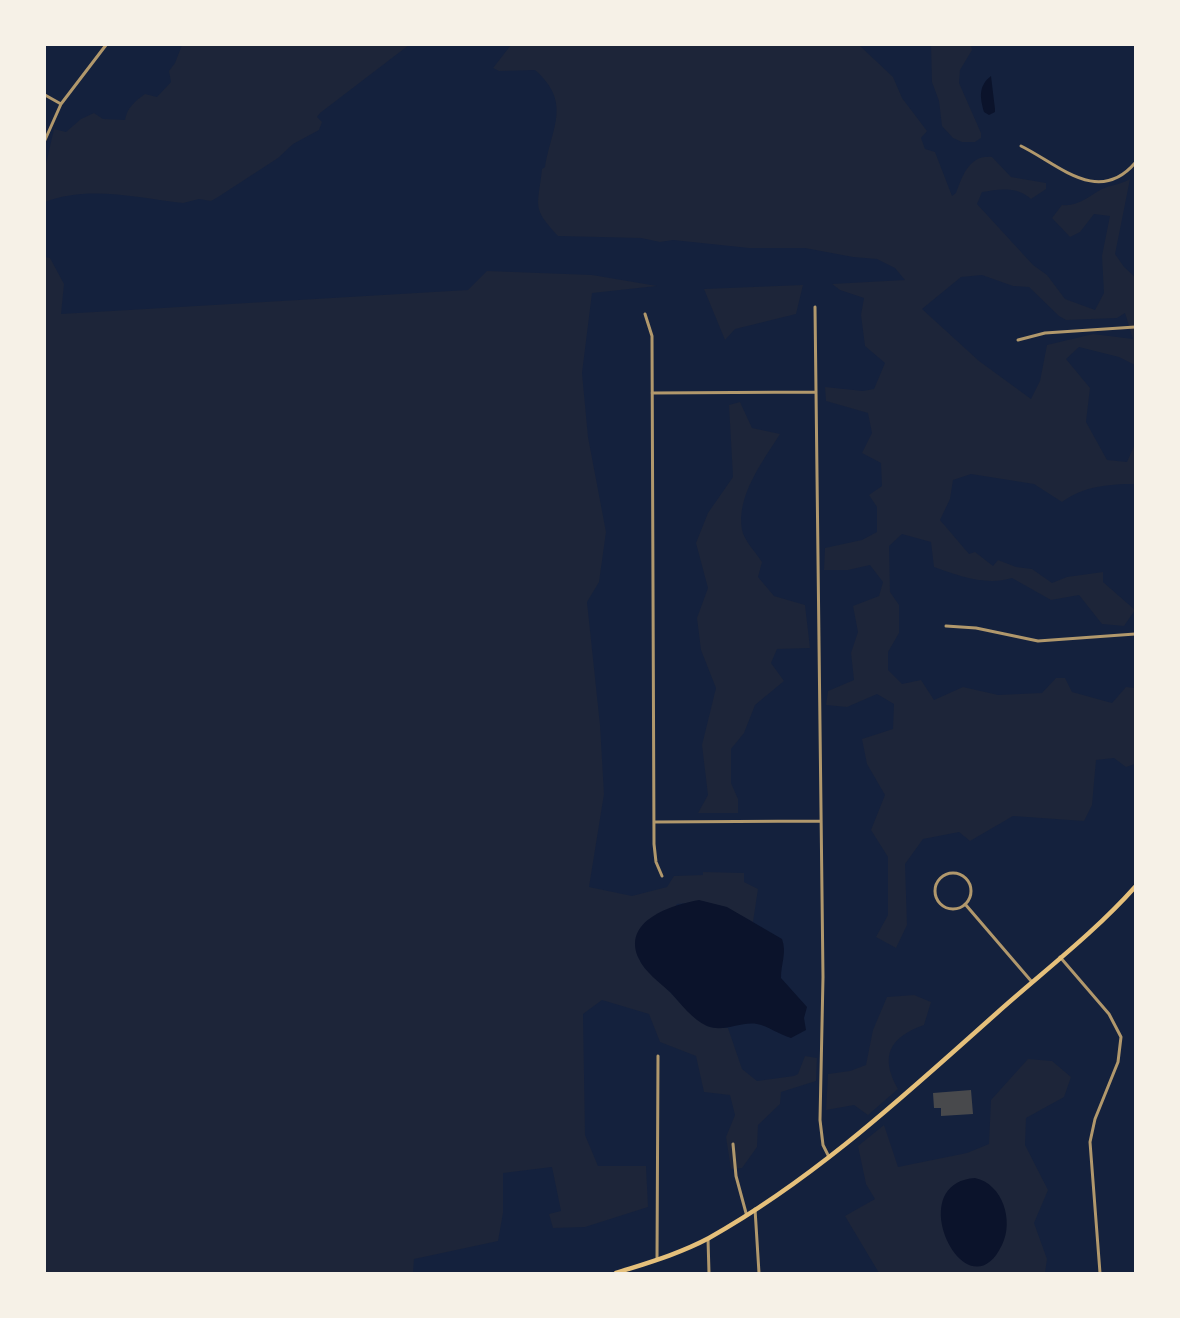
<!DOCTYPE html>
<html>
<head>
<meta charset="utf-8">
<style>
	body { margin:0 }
	#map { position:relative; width:1180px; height:1318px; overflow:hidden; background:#14213d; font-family:"Roboto Condensed",sans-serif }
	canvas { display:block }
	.frame { position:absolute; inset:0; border:46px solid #f6f1e7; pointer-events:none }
</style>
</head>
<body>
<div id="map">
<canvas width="1180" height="1318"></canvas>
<div class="frame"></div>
</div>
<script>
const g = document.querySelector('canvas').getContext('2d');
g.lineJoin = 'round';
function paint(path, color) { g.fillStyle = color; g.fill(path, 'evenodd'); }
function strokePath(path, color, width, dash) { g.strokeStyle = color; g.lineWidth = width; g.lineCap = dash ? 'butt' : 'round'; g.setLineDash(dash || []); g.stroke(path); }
const green = new Path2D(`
	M 182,45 L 409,45 L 320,113 L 317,117 L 322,122 L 319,130 L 293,144 L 278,158 L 218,197 L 211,201 L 199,199 L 183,203 C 137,198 89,185 45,202 L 45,168 L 54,129 L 66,132 L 81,119 L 94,113 L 103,119 L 125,120 C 127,108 135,101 145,94 L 157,97 L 171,82 L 169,71 L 175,63 Z
	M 511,45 L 859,45 L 893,77 L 902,98 L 927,131 L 921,138 L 925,149 L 935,152 L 952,196 L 956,193 C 963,175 969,155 992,157 L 1011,177 L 1046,183 L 1046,189 L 1031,199 C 1017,186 999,189 982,192 L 977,204 L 1033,265 L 1047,275 L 1065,299 L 1095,310 L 1104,293 L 1102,256 L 1110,216 L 1094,214 L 1080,232 L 1070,237 L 1052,218 L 1062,205 C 1078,207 1089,196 1102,189 C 1110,185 1120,185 1130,179 L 1115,254 L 1124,267 L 1135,277 L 1135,365 L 1119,357 L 1079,347 L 1066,359 L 1090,388 L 1086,422 L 1107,460 L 1127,462 L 1135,444 L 1135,484 C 1110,484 1083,486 1062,502 L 1034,484 L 971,474 L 953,480 L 950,499 L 940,520 L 969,554 L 975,552 L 993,566 L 998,560 L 1016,567 L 1032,569 L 1052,583 L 1067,577 L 1103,572 L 1103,582 L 1135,610 L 1124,626 L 1102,624 L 1079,595 L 1051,600 L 1012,578 C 986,586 959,576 934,567 L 931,542 L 902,534 L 889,546 L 890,592 L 899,605 L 899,633 L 888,652 L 888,670 L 902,684 L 921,680 L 934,700 L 963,687 L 998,695 L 1042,693 L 1056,678 L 1065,678 L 1072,692 L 1112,703 L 1126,687 L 1135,688 L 1135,764 L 1126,767 L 1114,758 L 1096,760 L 1092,805 L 1084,821 L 1013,816 L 970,841 L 959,832 L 923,839 L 905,864 L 907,925 L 896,948 L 876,937 L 888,915 L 888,857 L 871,830 L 885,795 L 867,764 L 862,739 L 893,729 L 894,704 L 877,694 L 847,707 L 826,705 L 828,691 L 854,680 L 851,653 L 858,632 L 853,606 L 879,596 L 883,582 L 870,565 L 848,570 L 824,570 L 825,548 L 862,540 L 877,532 L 877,507 L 869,495 L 882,486 L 881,463 L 862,453 L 872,433 L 868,413 L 826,401 L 825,387 L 863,391 L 874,389 L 885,363 L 865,346 L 861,315 L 864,298 L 840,290 L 832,284 L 905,280 L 895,268 L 877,259 L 853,257 L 805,248 L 749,248 L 673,240 L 660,242 L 641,238 L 558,236 C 531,207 538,207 542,169 L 545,167 C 552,126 572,103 535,70 L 499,71 L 493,68 ZM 982,275 L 1013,286 L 1029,287 L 1059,316 L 1066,320 L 1117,318 L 1125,313 L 1133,339 L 1093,334 L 1047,345 L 1040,381 L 1031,399 L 979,361 L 922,309 L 961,277 Z
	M 931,45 L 971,45 L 972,50 L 960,70 L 959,83 L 981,133 L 981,138 L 975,142 L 962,142 L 953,138 L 942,126 L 939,101 L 932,82 Z
	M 45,257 L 50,258 L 64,284 L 61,314 L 468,290 L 487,271 L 592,275 L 657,286 L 592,293 L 582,373 L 588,437 L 606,532 L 599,582 L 587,602 L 600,725 L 604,794 L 589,887 L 632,896 L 667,887 L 674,876 L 703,875 L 703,872 L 744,873 L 744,882 L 758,889 L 753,922 C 725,906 709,899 677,904 L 640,961 L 689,1012 L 707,1026 L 728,1028 L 742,1069 L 757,1081 L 794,1076 L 798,1074 L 805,1056 L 817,1058 L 816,1081 L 781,1092 L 780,1104 L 758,1125 L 757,1147 L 742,1168 L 731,1169 L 726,1137 L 735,1115 L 730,1095 L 704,1092 L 696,1056 L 660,1042 L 649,1014 L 602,1000 L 583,1014 L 585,1135 L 598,1166 L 646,1166 L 648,1207 L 585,1227 L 553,1228 L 549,1214 L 561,1211 L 552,1167 L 503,1173 L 503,1213 L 498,1241 L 414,1259 L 413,1273 L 45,1273 Z
	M 803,285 L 796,314 L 735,329 L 725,340 L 704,289 Z
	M 740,402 L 752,428 L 780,434 C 763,461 736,496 742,530 C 744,540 756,553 762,562 L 758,577 L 774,596 L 805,605 L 810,648 L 777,649 L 771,663 L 784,681 L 755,705 L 744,733 L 731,749 L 731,783 L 738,799 L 738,813 L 698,813 L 708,795 L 702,745 L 716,688 L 701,650 L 697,618 L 708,588 L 696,543 L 708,513 L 733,477 L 729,405 Z
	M 914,995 L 931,1002 L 924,1025 C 890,1037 879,1056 898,1089 L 868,1115 L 854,1105 L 826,1110 L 828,1074 L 850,1071 L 866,1065 L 873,1030 L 887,997 Z
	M 1028,1059 L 1052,1061 L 1071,1077 L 1064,1097 L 1026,1118 L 1025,1145 L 1048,1190 L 1034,1223 L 1047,1259 L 1045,1273 L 879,1273 L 845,1216 L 875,1199 L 866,1184 L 858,1146 L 884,1125 L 898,1167 L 967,1153 L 989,1144 L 991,1100 Z`);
const water = new Path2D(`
	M 991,76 L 995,109 L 995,112 L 989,115 L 984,112 C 980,98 978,86 991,76 Z
	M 699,900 L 727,907 L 782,939 C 787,953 781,963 781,978 L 807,1007 L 804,1018 L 806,1030 L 791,1038 C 780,1035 768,1026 757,1024 C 741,1021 724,1033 707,1026 C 693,1020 680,1003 670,992 C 660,983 644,971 639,959 C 621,921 671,905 699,900 Z
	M 975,1178 C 1003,1184 1014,1221 1002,1245 C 967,1318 900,1183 975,1178 Z`);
const building = new Path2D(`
	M 971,1090 L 973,1114 L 941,1116 L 941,1108 L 934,1108 L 933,1093 Z`);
const minor = new Path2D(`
	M 45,95 L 61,104
	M 45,140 L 61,104 L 106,45
	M 1021,146 C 1058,164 1098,206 1135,163
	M 815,307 L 823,977 L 820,1120 L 823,1145 L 829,1157
	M 645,314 L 652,336 L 654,844 L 656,862 L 662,876
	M 1018,340 L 1045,333 L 1135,327
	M 652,393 L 816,392
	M 946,626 L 976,628 L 1038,641 L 1135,634
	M 654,822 L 820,821
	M935 891a18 18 0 1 1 36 0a18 18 0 1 1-36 0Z
	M 965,904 L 1032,982
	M 1060,957 L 1109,1014 L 1121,1037 L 1118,1062 L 1095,1119 L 1090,1142 L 1100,1273
	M 733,1144 L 736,1176 L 746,1213
	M 755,1209 L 759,1273
	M 708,1239 L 709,1273
	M 657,1260 L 658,1056`);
const secondary = new Path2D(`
	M 616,1273 C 647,1263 679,1254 709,1238 C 816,1178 907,1093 998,1012 C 1044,971 1094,933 1135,887`);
paint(green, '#1d2539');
paint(water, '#0b132b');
paint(building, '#48494c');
strokePath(minor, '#b1986c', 3);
strokePath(secondary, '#e5c07b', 4.5);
</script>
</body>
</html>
